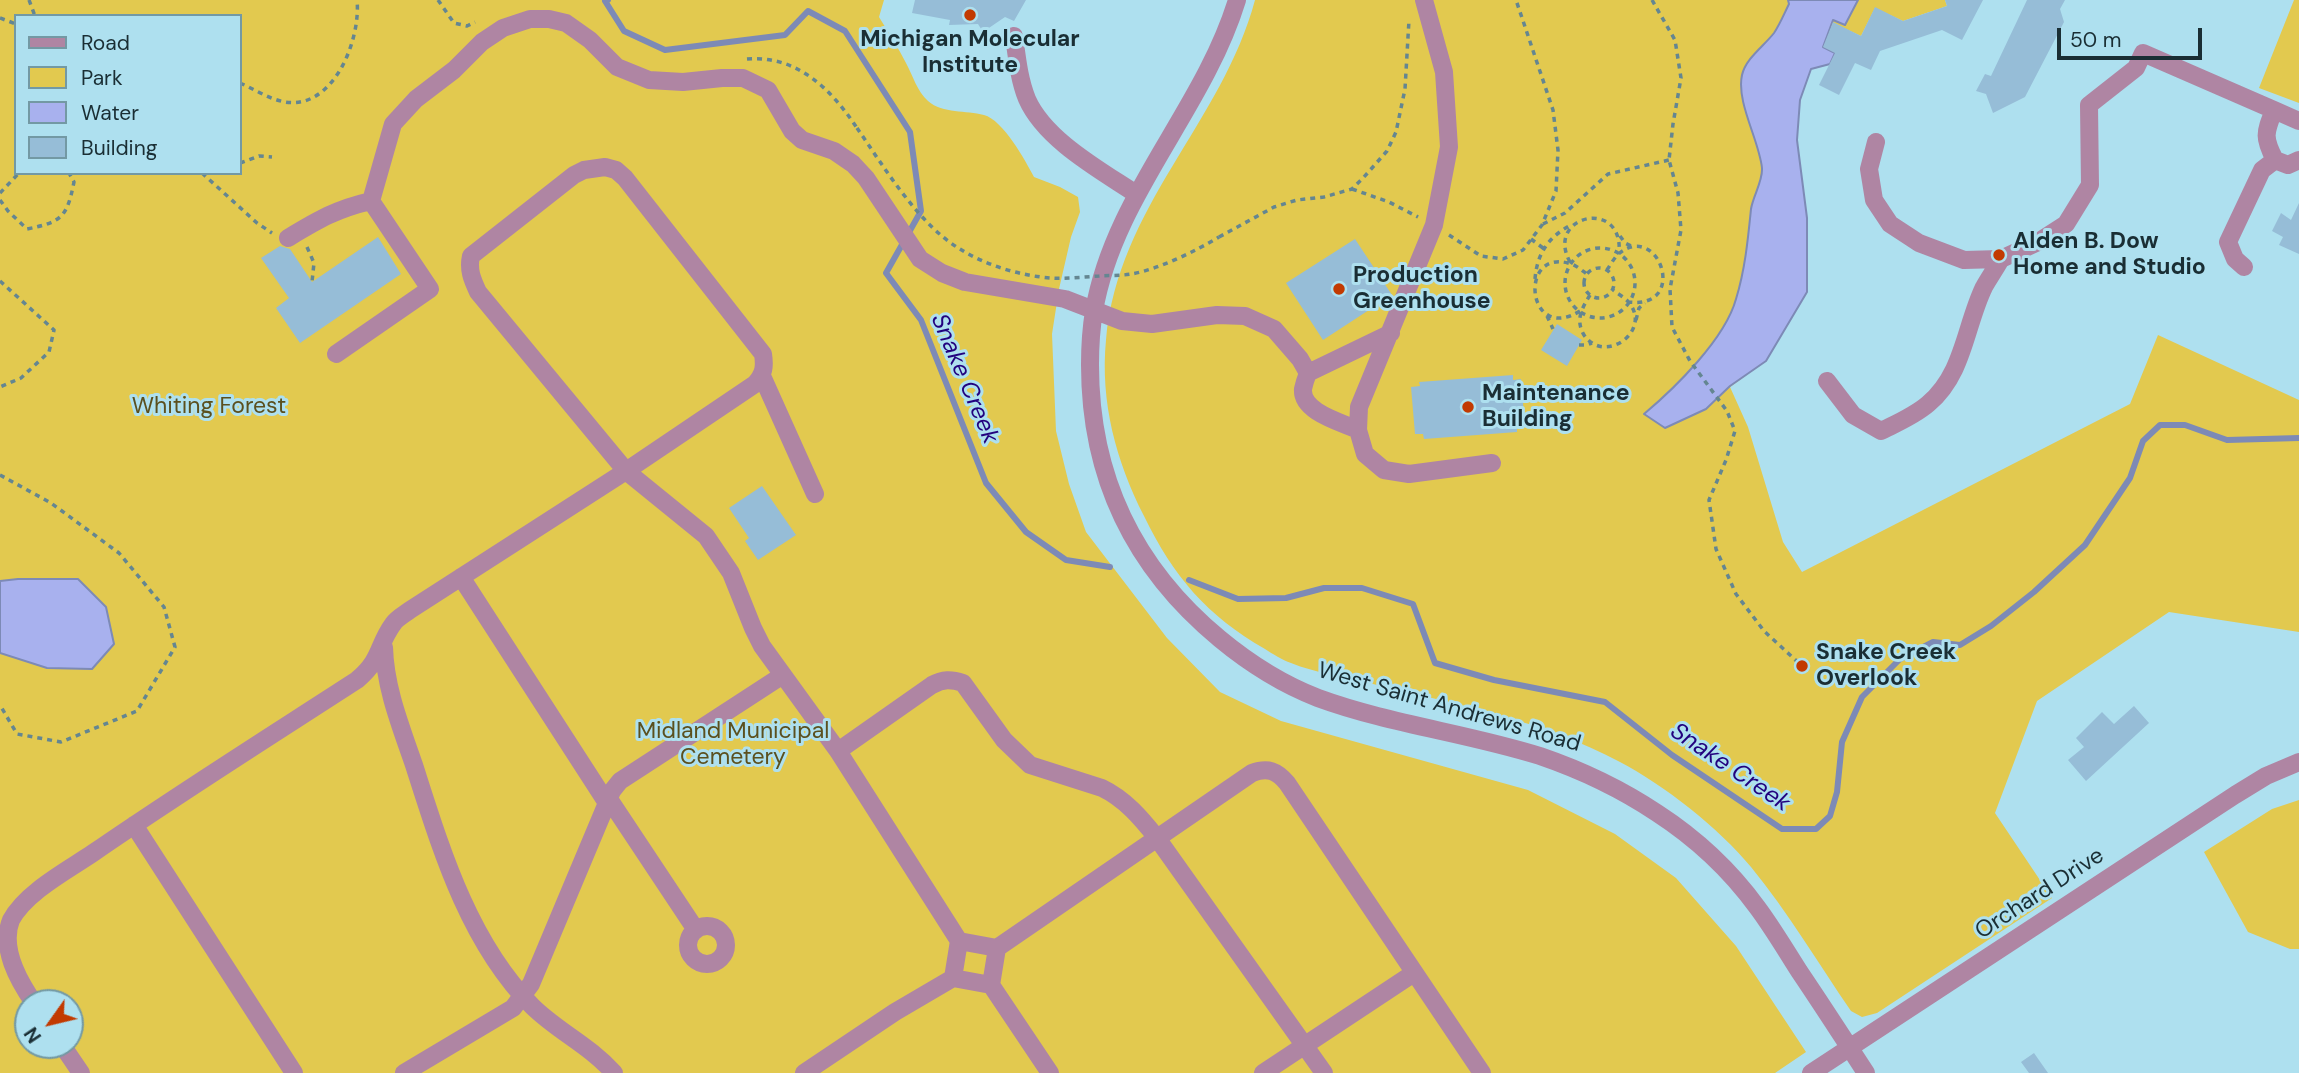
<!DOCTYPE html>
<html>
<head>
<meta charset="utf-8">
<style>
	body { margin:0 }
	#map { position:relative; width:2299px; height:1073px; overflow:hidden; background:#aee0ef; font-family:"DM Sans",sans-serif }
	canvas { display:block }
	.legend { position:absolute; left:14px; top:14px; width:228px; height:161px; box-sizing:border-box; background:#aee0ef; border:2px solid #7399a4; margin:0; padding:9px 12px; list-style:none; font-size:21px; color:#1a2e34 }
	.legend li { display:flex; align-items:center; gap:14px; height:35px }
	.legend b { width:35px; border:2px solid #7399a4 }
	.north { position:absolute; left:14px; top:989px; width:70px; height:70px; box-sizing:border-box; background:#aee0ef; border:2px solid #7399a4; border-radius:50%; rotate:236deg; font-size:19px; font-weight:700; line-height:28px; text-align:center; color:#1a2e34 }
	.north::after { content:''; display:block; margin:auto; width:24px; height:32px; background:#c23a01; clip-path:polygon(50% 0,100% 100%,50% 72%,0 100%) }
	.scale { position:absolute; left:2057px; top:28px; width:145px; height:32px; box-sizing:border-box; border:4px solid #1a2e34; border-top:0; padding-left:9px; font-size:21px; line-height:24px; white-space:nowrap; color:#1a2e34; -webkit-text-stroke:5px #aee0ef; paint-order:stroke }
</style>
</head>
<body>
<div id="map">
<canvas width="2299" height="1073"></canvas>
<ul class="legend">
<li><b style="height:9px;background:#af85a3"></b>Road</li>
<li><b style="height:19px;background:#e2c94f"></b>Park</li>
<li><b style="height:19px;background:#a8b1ee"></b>Water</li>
<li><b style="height:19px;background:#96bdd7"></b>Building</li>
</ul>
<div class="north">N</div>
<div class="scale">50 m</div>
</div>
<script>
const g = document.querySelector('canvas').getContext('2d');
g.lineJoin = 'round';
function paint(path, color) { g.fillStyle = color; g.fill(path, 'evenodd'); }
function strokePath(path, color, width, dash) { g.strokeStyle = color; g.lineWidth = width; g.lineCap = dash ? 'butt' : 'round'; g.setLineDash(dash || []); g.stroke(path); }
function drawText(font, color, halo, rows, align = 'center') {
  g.font = font + ' "DM Sans",sans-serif'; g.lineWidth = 6; g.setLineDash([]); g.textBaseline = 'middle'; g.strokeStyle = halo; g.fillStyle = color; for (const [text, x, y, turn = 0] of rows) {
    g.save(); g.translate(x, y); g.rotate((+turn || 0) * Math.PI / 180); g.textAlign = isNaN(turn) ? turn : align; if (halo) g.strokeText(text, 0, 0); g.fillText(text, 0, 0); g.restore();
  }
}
const green = new Path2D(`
	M 0,0 L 884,0 L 879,17 C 888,32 898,47 906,63 C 913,76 917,91 928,101 C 943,114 966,110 984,115 C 1003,120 1025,160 1034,177 L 1060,187 L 1078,197 L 1080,212 L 1071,237 L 1059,289 L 1052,334 L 1056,431 L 1069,484 L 1086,532 L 1167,638 L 1220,692 L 1281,721 L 1528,790 L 1615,834 L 1676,878 L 1736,946 L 1806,1052 L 1775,1073 L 0,1073 ZM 16,16 L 240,16 L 240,173 L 16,173 ZM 28,1003 L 70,1003 L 70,1045 L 28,1045 Z
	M 1255,0 L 1945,0 L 1947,6 L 1903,21 L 1875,8 L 1861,36 L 1833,23 L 1811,69 L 1800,100 L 1797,140 L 1807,218 L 1807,292 L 1766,361 L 1730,387 L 1748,427 L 1783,542 L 1802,572 L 2130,404 L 2158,335 L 2299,400 L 2299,632 L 2169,612 L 2037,701 L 1995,813 L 2052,898 L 1877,1013 L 1862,1017 L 1851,1011 C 1818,963 1788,912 1751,867 C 1719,828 1664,785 1620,762 C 1542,720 1454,704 1369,683 C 1343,676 1315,673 1291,663 C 1282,660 1273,654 1265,649 C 1207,616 1173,576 1144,516 C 1116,461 1100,402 1106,340 C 1118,206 1222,123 1255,0 Z
	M 2294,0 L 2299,0 L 2299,103 L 2259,88 Z
	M 2299,800 L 2299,949 L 2290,949 L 2248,932 L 2204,852 L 2272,809 Z`);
const water = new Path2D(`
	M 1788,0 L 1858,0 L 1845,25 L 1833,20 L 1823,47 L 1835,53 L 1830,64 L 1811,69 L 1800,100 L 1797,140 L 1807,218 L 1807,292 L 1766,361 L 1730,386 L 1706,409 L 1665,428 L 1644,414 C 1675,388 1725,339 1736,299 C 1745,270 1748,239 1751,209 C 1753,196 1763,181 1762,168 C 1759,140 1736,102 1742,75 C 1746,58 1764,46 1774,33 C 1780,24 1784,14 1789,4 Z
	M 18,579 L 78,579 L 106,607 L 114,644 L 92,669 L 47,668 L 0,653 L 0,581 Z`);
const stream = new Path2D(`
	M 608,0 L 605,1 L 624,31 L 665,50 L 785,35 L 808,11 L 845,31 L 910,132 L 921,211 L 886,273 L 921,320 L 986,483 L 1026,532 L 1066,560 L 1110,567
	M 1189,580 L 1238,599 L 1286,598 L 1324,588 L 1362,588 L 1413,604 L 1435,663 L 1494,680 L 1605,702 L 1672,755 L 1782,829 L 1816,829 L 1830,816 L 1837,792 L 1842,742 L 1862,697 L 1900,659 L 1933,642 L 1960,645 L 1991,626 L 2034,592 L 2085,545 L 2130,478 L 2143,441 L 2160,425 L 2185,425 L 2227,440 L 2299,438`);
const building = new Path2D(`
	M 915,0 L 1026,0 L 1014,21 L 1005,17 L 983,32 L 978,24 L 949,25 L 950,20 L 912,13 Z
	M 1945,0 L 1983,0 L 1962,40 L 1942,30 L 1880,51 L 1871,70 L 1855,63 L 1839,95 L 1819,85 L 1835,53 L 1823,47 L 1833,22 L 1861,36 L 1875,7 L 1903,21 L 1947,6 Z
	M 2027,0 L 2065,0 L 2060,9 L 2064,22 L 2025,97 L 1993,113 L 1986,94 L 1976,91 L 1985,74 L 1991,76 Z
	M 2299,203 L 2299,254 L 2279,245 L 2283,237 L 2272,231 L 2281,213 L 2291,220 Z
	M 378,237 L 401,274 L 300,343 L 276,308 L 289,298 L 261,258 L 280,246 L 290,249 L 312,282 Z
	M 1355,239 L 1392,295 L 1323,340 L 1286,283 Z
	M 1557,324 L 1582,340 L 1567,366 L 1541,350 Z
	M 1513,375 L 1513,380 L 1521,379 L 1525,427 L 1517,428 L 1517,432 L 1424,439 L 1423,434 L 1415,434 L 1411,387 L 1420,386 L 1419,382 Z
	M 762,486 L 796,535 L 758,560 L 745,541 L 749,538 L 729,508 Z
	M 2134,706 L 2149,723 L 2086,781 L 2068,760 L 2084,747 L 2076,738 L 2102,712 L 2114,724 Z
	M 2034,1053 L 2048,1073 L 2029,1073 L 2021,1062 Z`);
const path = new Path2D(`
	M 29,0 L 35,16
	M 438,0 L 454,23 L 467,26 L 475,22
	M 1652,0 L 1675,40 L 1681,78 L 1673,124 L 1669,160 L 1678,193 L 1681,230 L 1670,289 L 1672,327 L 1690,361 L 1727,411 L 1735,431 L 1726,460 L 1709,500 L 1716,549 L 1736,594 L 1764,631 L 1802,666
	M 0,18 L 16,24
	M 747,59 C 797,55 831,89 857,128
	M 240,83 C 254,89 269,99 285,102 C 334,110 361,39 357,0
	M 240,163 L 259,156 L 272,157
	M 202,173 L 257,223 L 272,233
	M 1352,189 L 1389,202 L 1418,217
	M 0,193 L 19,173
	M 0,200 L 8,211 L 27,229 C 62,222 67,217 74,182 L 69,173
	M 1543,224 L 1565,213 L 1608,174 L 1669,160
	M 1449,235 L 1481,256 L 1503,259 L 1523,250 L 1542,225 L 1556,191 L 1558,150 L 1553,110 L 1516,0
	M 1620,236 L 1625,243 L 1633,247
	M 1219,237 L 1274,207 L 1297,200 L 1324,197 L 1352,189 L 1364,177 L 1387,151 L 1396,132 L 1405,89 L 1409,20
	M 1531,239 L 1543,248
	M 307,247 L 314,263 L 312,282
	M1565 283a35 35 0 1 1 70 0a35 35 0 1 1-70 0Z
	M 1570,262 C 1544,215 1624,197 1619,253
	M1584 283a15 15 0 1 1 30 0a15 15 0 1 1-30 0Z
	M 1607,270 C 1611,264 1615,256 1621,252 C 1660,224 1688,309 1629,302
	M 1535,279 C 1537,254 1548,237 1571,225
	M 0,281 L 54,330 L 49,352 L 21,378 L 0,387
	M 1590,295 C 1582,308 1575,320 1584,335 C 1604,365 1651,332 1630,304 C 1626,298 1618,294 1613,290
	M 1580,311 C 1527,344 1518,250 1568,263 C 1575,264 1581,270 1587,274
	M 1547,316 L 1553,329
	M 1636,320 L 1639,308 L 1645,303
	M 1579,345 L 1586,345 L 1592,343
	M 0,475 L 51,503 L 119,553 L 164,607 L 175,647 L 137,711 L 61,742 L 17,734 L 0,705`);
const minor = new Path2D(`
	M 1237,0 C 1203,111 1114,195 1094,311 C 1091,329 1090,347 1090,365 C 1090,476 1134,568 1220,639 C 1249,663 1282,684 1318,698 C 1389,724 1467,733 1540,756 C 1581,770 1621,789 1657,813 C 1694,837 1730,870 1757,907 C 1772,927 1785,949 1799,971 C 1822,1005 1844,1039 1866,1073
	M 1424,0 L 1444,72 L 1449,147 L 1434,225 L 1359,407 L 1358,430 L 1365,454 L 1384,470 L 1409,474 L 1492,463
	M 1014,36 C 1017,58 1019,79 1027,99 C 1045,140 1100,170 1136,194
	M 2299,121 L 2274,110 C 2265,133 2263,137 2275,160 L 2288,165 L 2299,160
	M 1876,142 L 1869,169 L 1874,200 L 1890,224 L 1919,243 L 1964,260 L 2001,259 L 2038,242 L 2066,224 L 2090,185 L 2089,105 L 2136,68 L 2143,53 L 2274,110
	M 288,238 C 318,220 336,209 371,201 L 393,124 L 416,99 L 454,70 L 482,42 L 503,28 L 530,19 L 549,19 L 566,23 L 590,40 L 617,67 L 649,80 L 683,82 L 722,78 L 743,78 L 768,90 L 792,131 L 802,140 L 834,151 L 853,164 L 866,178 L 920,259 L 942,273 L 965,282 L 1065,299 L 1122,321 L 1152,324 L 1217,315 L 1245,316 L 1274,329 L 1300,359 L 1308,373 C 1306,378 1304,384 1303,389 C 1301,412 1341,422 1358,430
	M 2244,267 L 2235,259 L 2228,242 L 2262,170 L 2275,160
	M 336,354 L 430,289 L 371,201
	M 1308,373 L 1391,333
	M 762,376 L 815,494
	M 1827,381 L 1853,415 L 1881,431 C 1897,423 1914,416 1928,404 C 1964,374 1965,326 1984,287 C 1989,278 1996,268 2001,259
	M 461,577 L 607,803
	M 384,647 C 385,688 401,727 414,765 C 441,849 468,941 532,1006 C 557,1031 589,1045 614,1073
	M 838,751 L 932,685 C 943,679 951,679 963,683 L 1004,740 L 1030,765 L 1102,788 C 1125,799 1141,818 1157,838 L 1324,1073
	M 609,799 L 696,930
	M 134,825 L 294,1073
	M688 945a19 19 0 1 1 38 0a19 19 0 1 1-38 0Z
	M 997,948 L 1252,773 C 1268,767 1277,771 1287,783 L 1482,1073
	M 991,985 L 1050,1073
	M 34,1003 C 18,980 0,948 11,920 C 26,892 68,870 93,853 C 180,793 269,737 357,680 C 382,659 377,646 393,624 C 397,618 405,614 410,610 L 626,471 L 755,384 C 764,374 765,367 763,354 L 625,178 L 616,170 L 605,167 L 584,170 L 574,175 L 471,256 C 468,270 472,279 478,292 L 626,471 L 706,536 L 731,573 L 753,628 L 762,646 L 838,751 L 959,941
	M 62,1045 L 81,1073
	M 404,1073 L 513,1008 L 531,984 L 612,791 L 620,781 L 783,675
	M 804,1073 L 895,1012 L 953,978 L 991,985 L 997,948 L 959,941 L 953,978
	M 1263,1073 L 1414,973
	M 1811,1073 L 2235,795 L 2266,776 L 2299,762`);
const pathBridge = new Path2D(`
	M 857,128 C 884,167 919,225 960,249 C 985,265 1021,276 1051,278 C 1066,279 1083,277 1099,276 C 1109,275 1120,276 1131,274 C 1157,270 1196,251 1219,237`);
const markers = [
	[970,15,7,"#c23a01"],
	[1999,255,7,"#c23a01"],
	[1339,289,7,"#c23a01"],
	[1468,407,7,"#c23a01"],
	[1802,666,7,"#c23a01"]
];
const poiNames = [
	["Michigan Molecular",970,40,"center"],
	["Institute",970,66,"center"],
	["Alden B. Dow",2013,242],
	["Home and Studio",2013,268],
	["Production",1353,276],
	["Greenhouse",1353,302],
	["Maintenance",1482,394],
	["Building",1482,420],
	["Snake Creek",1816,653],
	["Overlook",1816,679]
];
const parkNames = [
	["Whiting Forest",209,407],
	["Midland Municipal",733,732],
	["Cemetery",733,758]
];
const streetNames = [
	["West Saint Andrews Road",1449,708,16],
	["Orchard Drive",2040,894,-33]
];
const waterNames = [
	["Snake Creek",964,379,67],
	["Snake Creek",1730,768,34]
];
paint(green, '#e2c94f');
paint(water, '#a8b1ee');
strokePath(water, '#7d8ab6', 2);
strokePath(stream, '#7d8ab6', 6);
paint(building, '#96bdd7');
strokePath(path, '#648691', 3.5, [5, 5]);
strokePath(minor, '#af85a3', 18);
strokePath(pathBridge, '#648691', 3.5, [5, 5]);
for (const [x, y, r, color] of markers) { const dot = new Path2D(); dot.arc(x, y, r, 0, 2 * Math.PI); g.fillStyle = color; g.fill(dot); strokePath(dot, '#aee0ef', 2.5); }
drawText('bold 23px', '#1a2e34', '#aee0ef', poiNames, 'left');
drawText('23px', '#5b501e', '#aee0ef', parkNames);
drawText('23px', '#1a2e34', '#aee0ef', streetNames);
drawText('italic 24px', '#22027e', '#aee0ef', waterNames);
</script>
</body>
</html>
